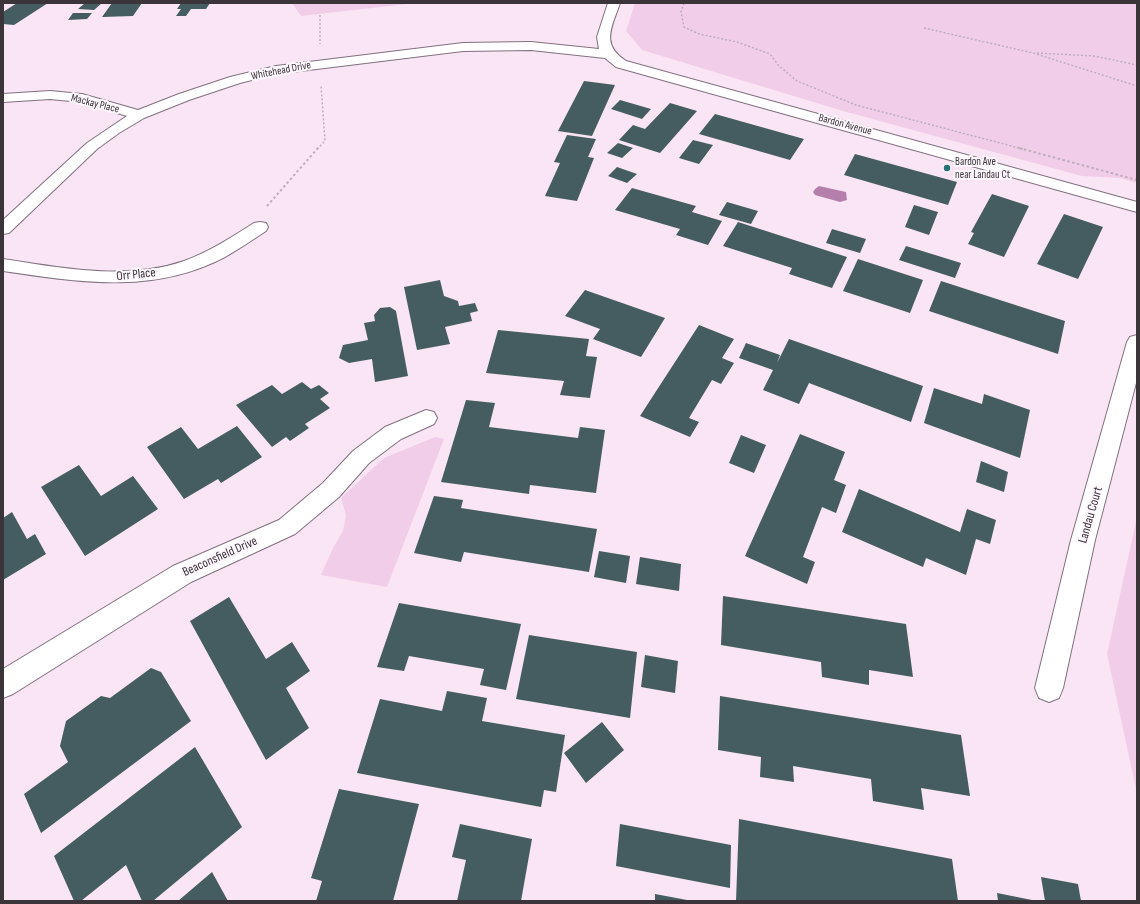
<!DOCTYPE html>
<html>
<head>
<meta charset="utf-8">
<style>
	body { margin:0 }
	#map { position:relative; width:1140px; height:904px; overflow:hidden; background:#f9e5f4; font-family:"Sofia Sans Condensed",sans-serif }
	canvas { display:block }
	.frame { position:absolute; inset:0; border:4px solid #3b3439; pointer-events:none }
</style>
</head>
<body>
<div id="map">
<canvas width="1140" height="904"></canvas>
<div class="frame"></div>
</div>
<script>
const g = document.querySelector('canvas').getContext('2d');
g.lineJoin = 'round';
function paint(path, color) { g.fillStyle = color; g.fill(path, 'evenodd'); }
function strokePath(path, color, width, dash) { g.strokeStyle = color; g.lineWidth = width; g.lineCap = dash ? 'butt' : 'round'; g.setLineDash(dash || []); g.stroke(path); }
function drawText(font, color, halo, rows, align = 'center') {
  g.font = font + ' "Sofia Sans Condensed",sans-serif'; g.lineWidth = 4; g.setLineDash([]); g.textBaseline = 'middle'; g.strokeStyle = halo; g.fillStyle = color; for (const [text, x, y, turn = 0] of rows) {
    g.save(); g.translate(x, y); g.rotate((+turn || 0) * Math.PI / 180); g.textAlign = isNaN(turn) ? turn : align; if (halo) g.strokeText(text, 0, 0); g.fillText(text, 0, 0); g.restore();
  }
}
const green = new Path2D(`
	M 292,3 L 416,3 L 301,16 Z
	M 635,3 L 1137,3 L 1137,183 L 1120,178 L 1082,176 L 843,111 L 642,50 L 626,31 Z
	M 435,437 L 444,439 L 387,587 L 321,575 L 333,548 L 343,531 L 346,515 L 341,498 L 384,458 Z
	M 1137,517 L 1137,794 L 1107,654 Z`);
const water = new Path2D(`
	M 819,186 L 846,192 L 847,200 L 840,202 L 815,195 L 813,192 L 815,189 Z`);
const building = new Path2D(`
	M 17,3 L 48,3 L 14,25 L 3,24 L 3,12 Z
	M 85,3 L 102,3 L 94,10 L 78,9 Z
	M 112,3 L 142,3 L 133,16 L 102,17 Z
	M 181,3 L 210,3 L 206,9 L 191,9 L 186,16 L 176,16 L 181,9 L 177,9 Z
	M 73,13 L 92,13 L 87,19 L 68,20 Z
	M 584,81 L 615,85 L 592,136 L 558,131 Z
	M 620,100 L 651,109 L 642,119 L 611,109 Z
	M 670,103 L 697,111 L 660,153 L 619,140 L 633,125 L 645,129 Z
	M 715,114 L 804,139 L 790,160 L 699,134 Z
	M 567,135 L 596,139 L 588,157 L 594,158 L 577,201 L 545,196 L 560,163 L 554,162 Z
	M 693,140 L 713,145 L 699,164 L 679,158 Z
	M 618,143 L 633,148 L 622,158 L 607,153 Z
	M 855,154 L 957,182 L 948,205 L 844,175 Z
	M 617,167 L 637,174 L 627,183 L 608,176 Z
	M 632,188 L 696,206 L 692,212 L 722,221 L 708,245 L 676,235 L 680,229 L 615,210 Z
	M 992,194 L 1029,206 L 1004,257 L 968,244 L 974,233 L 971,232 Z
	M 727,202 L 758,211 L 751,224 L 719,215 Z
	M 914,205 L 938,212 L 929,235 L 905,227 Z
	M 1064,214 L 1103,227 L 1078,279 L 1037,264 Z
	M 738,222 L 847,257 L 832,288 L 789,274 L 792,268 L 723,246 Z
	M 832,229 L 866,239 L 860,253 L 826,243 Z
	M 906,246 L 961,263 L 955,278 L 899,260 Z
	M 858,259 L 923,280 L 910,313 L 843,291 Z
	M 440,280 L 444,296 L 458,301 L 459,306 L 475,303 L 478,311 L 470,313 L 472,321 L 445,327 L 450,344 L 417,350 L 404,287 Z
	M 941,281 L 1065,321 L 1058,354 L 929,311 Z
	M 585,290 L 665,318 L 641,357 L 593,339 L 600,329 L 565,316 Z
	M 390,307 L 396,311 L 408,376 L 375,382 L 372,359 L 349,363 L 339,358 L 343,345 L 368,340 L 364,323 L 375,321 L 374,315 L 380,308 Z
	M 699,325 L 734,339 L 722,358 L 734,363 L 721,384 L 712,380 L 689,418 L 699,422 L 690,437 L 640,416 Z
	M 498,330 L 589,339 L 586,356 L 597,357 L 590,398 L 560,395 L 564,381 L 486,373 Z
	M 789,339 L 923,386 L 911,422 L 809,383 L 799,404 L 763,390 L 773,370 L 739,358 L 746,343 L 780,355 L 777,363 Z
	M 302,382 L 311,389 L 319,385 L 329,393 L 320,399 L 330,408 L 305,424 L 309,428 L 290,441 L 286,437 L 272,447 L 236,405 L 272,385 L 282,394 Z
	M 934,388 L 982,404 L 984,394 L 1030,410 L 1020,458 L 924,423 Z
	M 466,400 L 495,403 L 489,427 L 578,438 L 580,427 L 605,430 L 596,493 L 530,485 L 529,494 L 441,482 Z
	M 237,426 L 262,457 L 221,483 L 218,479 L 184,499 L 147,447 L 181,427 L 198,449 Z
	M 800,434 L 845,452 L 834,480 L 846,485 L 836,513 L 822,507 L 803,557 L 815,562 L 807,584 L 745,556 Z
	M 741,435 L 766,445 L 754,473 L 729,463 Z
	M 981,461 L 1008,472 L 1004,492 L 976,482 Z
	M 79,465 L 101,496 L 133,476 L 158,509 L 85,556 L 41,487 Z
	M 859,489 L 960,532 L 967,509 L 996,520 L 990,544 L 976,539 L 966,575 L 926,558 L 923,567 L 842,532 Z
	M 434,496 L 463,500 L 461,508 L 597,529 L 589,572 L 464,552 L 461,562 L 414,553 Z
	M 12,512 L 27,539 L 35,534 L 46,554 L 3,580 L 3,518 Z
	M 599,551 L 630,556 L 626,583 L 594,577 Z
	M 640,557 L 681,564 L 679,591 L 636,584 Z
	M 723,596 L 906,624 L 913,677 L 869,670 L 869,685 L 822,677 L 821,662 L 721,645 Z
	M 229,597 L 266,659 L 292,642 L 310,671 L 286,688 L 309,728 L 266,760 L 190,621 Z
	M 399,603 L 521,624 L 506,690 L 480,685 L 484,669 L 409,656 L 404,671 L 377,667 Z
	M 529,635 L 637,652 L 630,718 L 516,699 Z
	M 645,655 L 678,661 L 675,693 L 641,687 Z
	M 151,668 L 161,672 L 191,721 L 41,833 L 24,794 L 68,762 L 60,746 L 66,721 L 101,696 L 110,698 Z
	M 447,691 L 487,698 L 482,721 L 565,735 L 556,792 L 544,790 L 541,807 L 357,773 L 380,699 L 442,711 Z
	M 720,696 L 961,735 L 970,796 L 921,788 L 924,810 L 873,801 L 871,779 L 793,766 L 794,782 L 760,777 L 761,757 L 718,750 Z
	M 602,722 L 624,750 L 586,783 L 564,753 Z
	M 195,747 L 242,827 L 153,901 L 142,901 L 126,865 L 81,901 L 74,901 L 54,856 Z
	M 339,789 L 419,804 L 393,901 L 316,901 L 322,881 L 311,878 Z
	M 739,819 L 952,859 L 958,901 L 736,901 Z
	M 460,824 L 532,839 L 521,901 L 457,901 L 466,860 L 452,857 Z
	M 620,824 L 731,845 L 730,888 L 616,866 Z
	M 212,872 L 228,901 L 178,901 Z
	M 1041,877 L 1078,884 L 1081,901 L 1045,901 Z
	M 997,893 L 1032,900 L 1032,901 L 998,901 Z
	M 655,894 L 687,900 L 687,901 L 655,901 Z`);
const pathFar1 = new Path2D(`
	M 684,3 L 681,12 L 684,27 L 699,34 L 737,42 L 770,54 L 778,65 L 797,81 L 856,105 L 1023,149
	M 320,15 L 320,44
	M 924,28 L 1033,53 L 1137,86
	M 1037,53 L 1094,56 L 1137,65
	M 317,149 L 325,141 L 321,85`);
const path = new Path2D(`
	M 1019,148 L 1137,180
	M 267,206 L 318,148`);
const minor = new Path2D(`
	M 608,3 L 620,3 C 612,27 600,44 626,61 L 1137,202 L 1137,212 L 616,67 L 605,58 L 531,50 L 463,51 L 276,74 L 240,83 L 189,100 L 144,118 L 119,133 L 97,149 L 9,233 L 3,234 L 3,220 L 87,143 L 127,116 L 81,102 L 50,99 L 3,102 L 3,94 L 50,91 L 82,94 L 138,110 L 179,94 L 230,77 L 276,66 L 463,43 L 531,42 L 599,49 L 597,37 Z
	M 260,222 L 266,223 L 268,227 L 266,231 C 252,240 239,249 225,257 C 152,295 80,282 3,271 L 3,259 C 62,268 126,281 184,261 C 209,252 232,237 254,223 Z
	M 1137,335 L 1137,379 L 1095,540 L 1063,688 L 1059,698 L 1049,702 L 1039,698 L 1035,688 L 1071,540 L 1127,342 L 1130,337 Z
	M 426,410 L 434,412 L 437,418 L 434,424 L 401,439 L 369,463 L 339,497 L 295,534 L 191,582 L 13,694 L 3,698 L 3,669 L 173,566 L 279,520 L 323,483 L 353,451 L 385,427 Z`);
const markers = [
	[947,168,4,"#28717a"]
];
const farStreetnames = [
	["Whitehead Drive",281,71,-11],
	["Mackay Place",95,104,14],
	["Bardon Avenue",845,125,15]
];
const farPoinames = [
	["Bardon Ave",955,162],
	["near Landau Ct",955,175]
];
const streetNames = [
	["Orr Place",136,275,-6],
	["Landau Court",1091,515,-74],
	["Beaconsfield Drive",220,557,-24]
];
paint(green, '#f2cdea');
paint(water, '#b57fab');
paint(building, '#455d60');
strokePath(minor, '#82717e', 2);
strokePath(pathFar1, '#beaeba', 1.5, [2, 2]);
strokePath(path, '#beaeba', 2, [2.5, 2.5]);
paint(minor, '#fff');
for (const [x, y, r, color] of markers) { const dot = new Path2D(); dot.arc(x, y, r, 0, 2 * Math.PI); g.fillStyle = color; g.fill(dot); strokePath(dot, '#fef7fd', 1.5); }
drawText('11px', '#3b3439', '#fef7fd', farStreetnames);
drawText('11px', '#3b3439', '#fef7fd', farPoinames, 'left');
drawText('13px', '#3b3439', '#fef7fd', streetNames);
</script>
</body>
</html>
